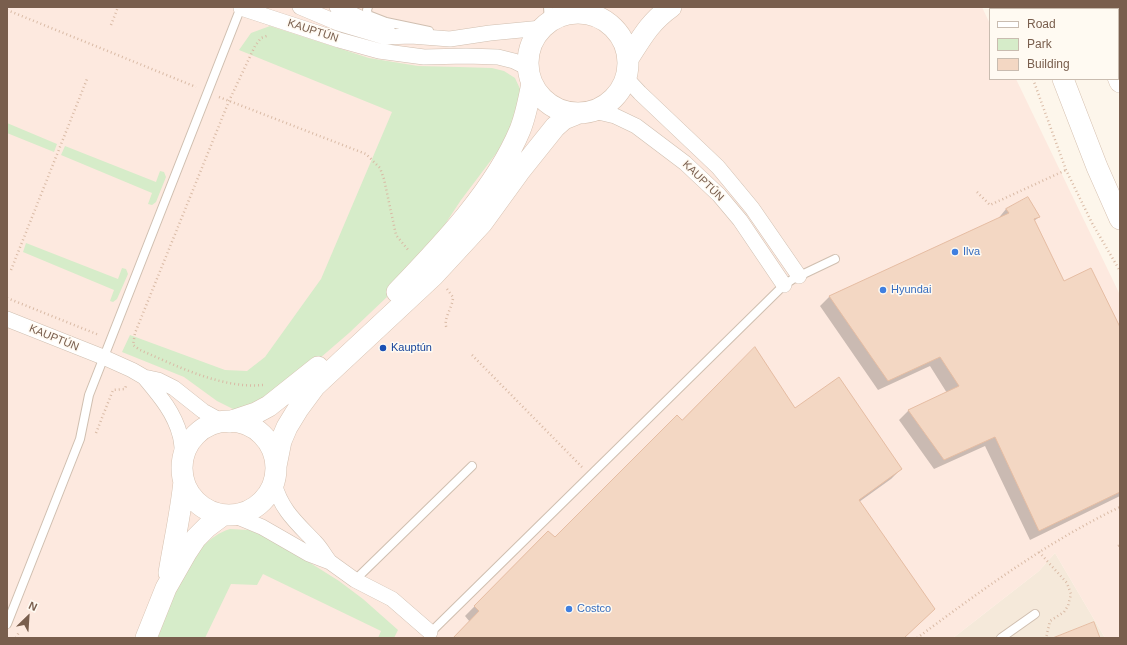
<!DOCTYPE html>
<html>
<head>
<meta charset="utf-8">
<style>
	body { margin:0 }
	#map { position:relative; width:1127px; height:645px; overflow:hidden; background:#fdf6eb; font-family:Helvetica,sans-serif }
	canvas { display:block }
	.frame { position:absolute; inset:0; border:8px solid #795e4d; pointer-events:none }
	.legend { position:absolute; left:989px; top:8px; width:130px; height:72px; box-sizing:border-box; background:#fffaf2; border:1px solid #c9bcb0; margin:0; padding:5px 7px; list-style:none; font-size:12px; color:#795e4d }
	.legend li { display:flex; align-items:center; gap:8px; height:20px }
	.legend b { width:20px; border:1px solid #c9bcb0 }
	.north { position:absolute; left:8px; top:597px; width:40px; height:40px; -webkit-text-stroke:3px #fffaf2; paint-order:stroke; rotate:25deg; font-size:11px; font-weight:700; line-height:16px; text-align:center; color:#795e4d }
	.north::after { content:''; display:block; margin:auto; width:14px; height:18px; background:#795e4d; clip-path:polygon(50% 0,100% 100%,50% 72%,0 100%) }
</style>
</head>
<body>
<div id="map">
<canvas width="1127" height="645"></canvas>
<div class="frame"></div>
<ul class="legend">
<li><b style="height:5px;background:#fff"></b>Road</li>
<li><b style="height:11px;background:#d6ecc9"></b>Park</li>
<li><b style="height:11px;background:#f3d7c3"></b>Building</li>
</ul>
<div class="north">N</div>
</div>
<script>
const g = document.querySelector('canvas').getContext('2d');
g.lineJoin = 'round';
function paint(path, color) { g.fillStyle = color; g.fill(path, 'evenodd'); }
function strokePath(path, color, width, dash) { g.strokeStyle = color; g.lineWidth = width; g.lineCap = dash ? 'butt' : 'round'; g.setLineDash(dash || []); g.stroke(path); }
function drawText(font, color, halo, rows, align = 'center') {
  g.font = font + ' Helvetica,sans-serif'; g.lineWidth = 3; g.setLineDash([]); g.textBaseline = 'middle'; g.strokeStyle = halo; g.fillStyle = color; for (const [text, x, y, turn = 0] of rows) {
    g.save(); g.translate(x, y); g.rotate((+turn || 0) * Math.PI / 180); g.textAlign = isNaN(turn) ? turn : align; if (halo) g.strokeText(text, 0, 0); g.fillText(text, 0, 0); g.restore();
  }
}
const residential = new Path2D(`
	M 1055,553 L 1105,638 L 953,638 L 1039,571 Z`);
const commercial = new Path2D(`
	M 7,7 L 982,7 L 990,24 L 990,79 L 1016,79 L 1120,295 L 1120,638 L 1105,638 L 1055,553 L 1039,571 L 953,638 L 7,638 Z`);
const green = new Path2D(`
	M 270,26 L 369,58 L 418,66 L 459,67 L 492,68 L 504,71 L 515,78 L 521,91 L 512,124 L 498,151 L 461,200 L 428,250 L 388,296 L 349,333 L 305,371 L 241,413 L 217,401 L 184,377 L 122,352 L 130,335 L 225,370 L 247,371 L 265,357 L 321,279 L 392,112 L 239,50 L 251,33 Z
	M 7,123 L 57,144 L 54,152 L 7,133 Z
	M 65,146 L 156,182 L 160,171 L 164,172 L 166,177 L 156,202 L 152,205 L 148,204 L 152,193 L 61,155 Z
	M 26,243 L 118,279 L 122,268 L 126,269 L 128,274 L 117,299 L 113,302 L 110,301 L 114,290 L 23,252 Z
	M 230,529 L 249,530 L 277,542 L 339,581 L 363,599 L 398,630 L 394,638 L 378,638 L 381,631 L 263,574 L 257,585 L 231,584 L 205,638 L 158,638 C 172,601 188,542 230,529 Z`);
const shadow = new Path2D(`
	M 1028,198 L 1039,217 L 1034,221 L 1064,282 L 1120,330 L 1120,496 L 1030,540 L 985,446 L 934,469 L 899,420 L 908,411 L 947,393 L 930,366 L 878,390 L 820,306 L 829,297 L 997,220 L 1006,209 Z
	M 795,409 L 901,469 L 891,479 L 859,502 L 903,638 L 453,638 L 470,622 L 465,616 L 548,532 L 555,538 L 682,422 Z`);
const building = new Path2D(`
	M 1028,197 L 1040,217 L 1034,219 L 1064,281 L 1091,268 L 1120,327 L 1120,492 L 1039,531 L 995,437 L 944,460 L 908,410 L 959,386 L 940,357 L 888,381 L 829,296 L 1009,213 L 1006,209 Z
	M 755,347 L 795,408 L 839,377 L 902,469 L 859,500 L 935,609 L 904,638 L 453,638 L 479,611 L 474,606 L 548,531 L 555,537 L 677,415 L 682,420 Z
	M 1094,622 L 1100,638 L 1053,638 Z`);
const path = new Path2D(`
	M 1004,7 L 1005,9
	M 1114,7 L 1114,9
	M 7,10 L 196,87
	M 1118,14 L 1120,15
	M 1118,18 L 1120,23
	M 111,25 L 118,7
	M 1033,79 L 1066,170 L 1092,223 L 1120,271
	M 219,97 L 366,154 L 380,168 L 384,179 L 396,235 L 409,251
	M 977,192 L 990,205 L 1066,170
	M 11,270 L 87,79
	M 447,289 L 453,297 C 453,308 442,319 447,329
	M 7,298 L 99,335
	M 472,355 L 582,467
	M 263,385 C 222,389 177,366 140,350 L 133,345 L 135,333 L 229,101 L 255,46 L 261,38 L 269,35
	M 96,433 L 113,390 L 125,389 L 126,386
	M 1118,546 L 1120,545
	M 1039,552 L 1067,583 L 1071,594 L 1068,606 L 1064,612 L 1050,621 L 1046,638
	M 16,638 L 19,632
	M 917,638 C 982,590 1047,542 1120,507`);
const lane = new Path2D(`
	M 368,7 L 367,10 L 368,15 L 386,22 L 429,31
	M 548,7 L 549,22
	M 355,580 L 472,466
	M 7,624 L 80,439 L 89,395 L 241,7
	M 429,634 L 784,285 L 793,279 L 835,259
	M 1001,638 L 1035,614`);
const street = new Path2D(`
	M 300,7 L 338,23 L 385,37 L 411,36 L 450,39 L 490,33 L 542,28
	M 337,7 L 369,22 L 387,28
	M 241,8 L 339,40 L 379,51 L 424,57 L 466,56 L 498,57 L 514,61 L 528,68
	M 626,78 L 640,93 L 718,167 L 752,208 L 799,276
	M 594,111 L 615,116 L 636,126 L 685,163 L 719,195 L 740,220 L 784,285
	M 7,319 L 103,357 L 132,370 L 144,377 L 158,380 L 174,388 L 203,411 L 223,422
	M 144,377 C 159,395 174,412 180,435 C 182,442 182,450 183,457
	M 274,483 C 281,510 297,523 315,542 C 321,548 325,556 330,562
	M 233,515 L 262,527 L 309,554 L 330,562 L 355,580 L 392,599 L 430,632`);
const secondary = new Path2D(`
	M 1036,7 L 1037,9
	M 1091,7 L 1091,9
	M528 63a50 50 0 1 1 100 0a50 50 0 1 1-100 0Z
	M 628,59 C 642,37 650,22 671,7
	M 1118,77 L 1120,82
	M 1063,79 L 1097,167 L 1120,219
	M 397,292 C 442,245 495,190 520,130 C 526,115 529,99 532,83
	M182 468a47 47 0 1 1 94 0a47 47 0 1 1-94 0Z
	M 229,422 L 256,413 L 269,406 L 318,367
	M 276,466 L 281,441 L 287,427 L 298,409 L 315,386 L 433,276 L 482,223 L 519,172 L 555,127 L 564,119 L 579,113
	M 169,573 C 174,542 181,512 184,481
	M 146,638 L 166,588 L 186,553 L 196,538 L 207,527 L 223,515`);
const markers = [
	[955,252,4,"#3f7fe0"],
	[883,290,4,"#3f7fe0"],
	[383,348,4,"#1a4fb4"],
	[569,609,4,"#3f7fe0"]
];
const streetNames = [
	["KAUPTÚN",313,31,18],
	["KAUPTÚN",703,181,44],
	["KAUPTÚN",54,338,22]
];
const shopNames = [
	["Ilva",963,252],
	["Hyundai",891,290],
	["Costco",577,609]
];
const transitNames = [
	["Kauptún",391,348]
];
paint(residential, '#f5e9da');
paint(commercial, '#fde9df');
paint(green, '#d6ecc9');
paint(shadow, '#0003');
paint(building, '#f3d7c3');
strokePath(building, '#e6bda3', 1);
strokePath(lane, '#d0bfb0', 10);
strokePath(street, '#d0bfb0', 16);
strokePath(secondary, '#d6c1b0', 22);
strokePath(path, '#d9baa5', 2.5, [1, 3]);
strokePath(lane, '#fff', 8);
strokePath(street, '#fff', 15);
strokePath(secondary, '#fff', 21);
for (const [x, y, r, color] of markers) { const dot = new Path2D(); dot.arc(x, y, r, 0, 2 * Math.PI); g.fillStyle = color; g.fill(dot); strokePath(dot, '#fffaf2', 1.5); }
drawText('11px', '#795e4d', '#fffaf2', streetNames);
drawText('11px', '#366cbe', '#fffaf2', shopNames, 'left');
drawText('11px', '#164399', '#fffaf2', transitNames, 'left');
</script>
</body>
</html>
